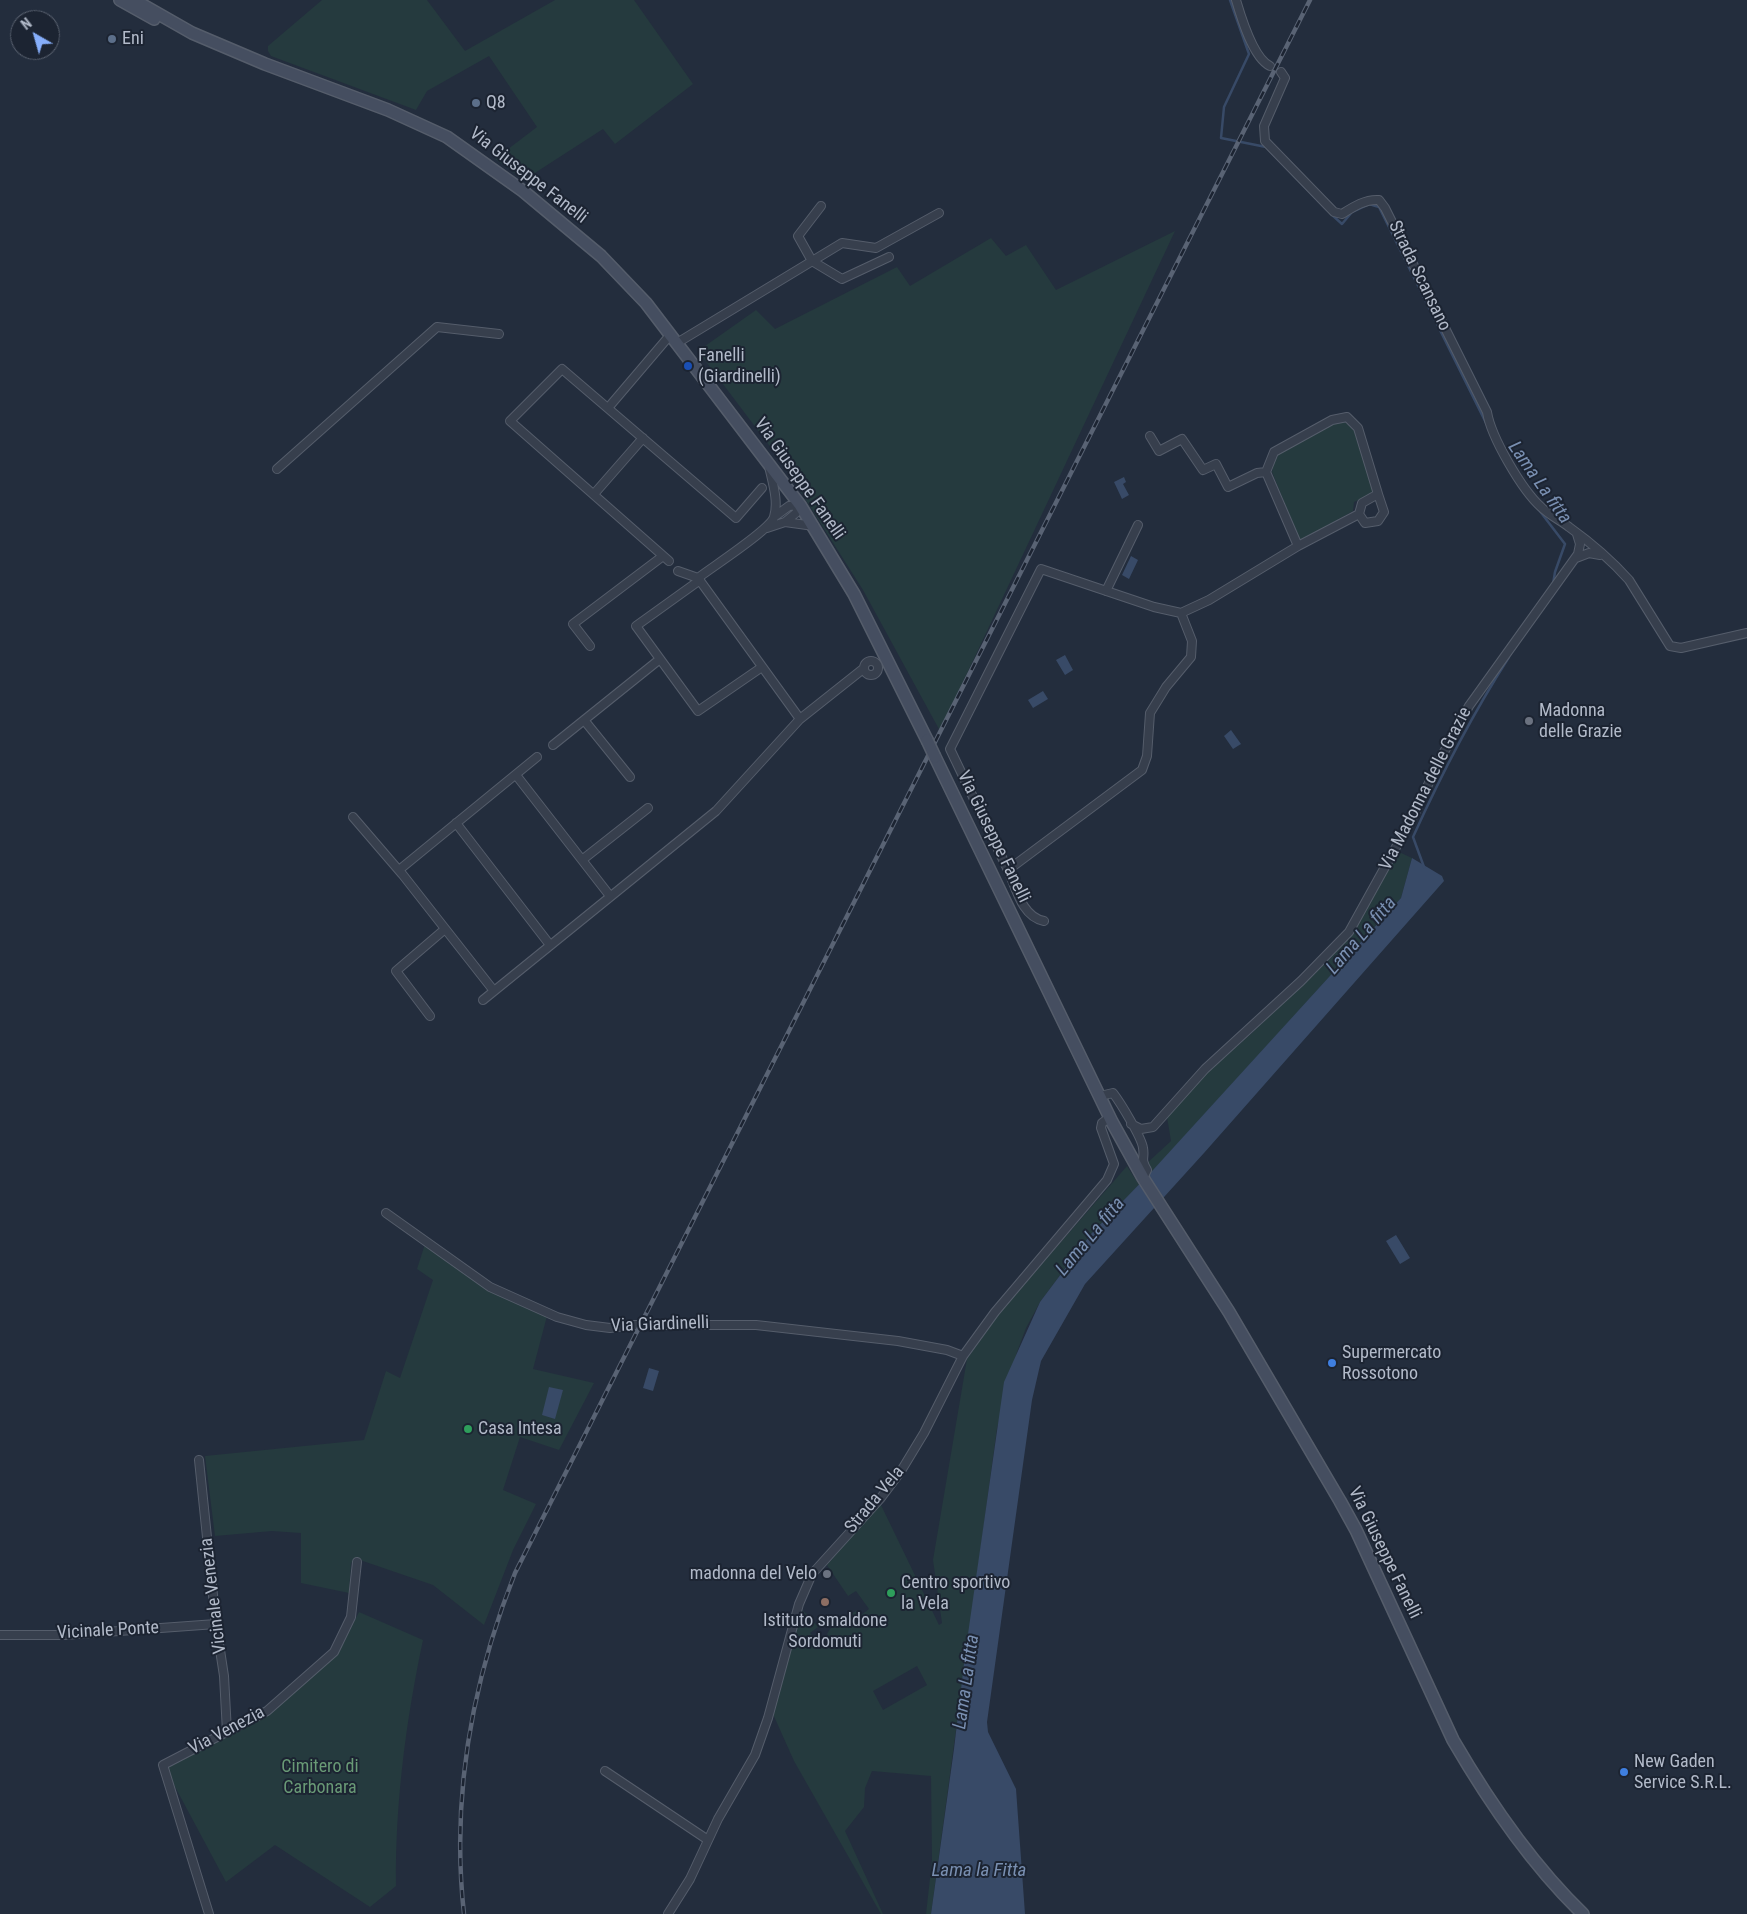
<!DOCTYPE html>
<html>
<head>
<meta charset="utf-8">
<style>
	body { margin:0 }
	#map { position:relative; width:1747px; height:1914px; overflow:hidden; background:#232d3d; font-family:"Roboto Condensed",sans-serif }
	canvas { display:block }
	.north { position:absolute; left:10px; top:10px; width:50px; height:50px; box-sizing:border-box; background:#1c2432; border:1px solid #58606e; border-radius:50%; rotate:322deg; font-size:14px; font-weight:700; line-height:20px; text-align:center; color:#b2bac9 }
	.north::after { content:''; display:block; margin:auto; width:18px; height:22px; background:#86aefa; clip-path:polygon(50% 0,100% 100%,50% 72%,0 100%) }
</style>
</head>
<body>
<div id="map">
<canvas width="1747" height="1914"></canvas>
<div class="north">N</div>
</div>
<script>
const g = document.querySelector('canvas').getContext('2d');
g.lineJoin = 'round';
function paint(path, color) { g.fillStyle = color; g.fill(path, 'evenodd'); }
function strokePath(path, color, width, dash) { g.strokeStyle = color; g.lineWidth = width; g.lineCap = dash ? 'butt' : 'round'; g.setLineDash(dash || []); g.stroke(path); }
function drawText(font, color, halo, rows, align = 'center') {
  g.font = font + ' "Roboto Condensed",sans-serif'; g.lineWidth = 4; g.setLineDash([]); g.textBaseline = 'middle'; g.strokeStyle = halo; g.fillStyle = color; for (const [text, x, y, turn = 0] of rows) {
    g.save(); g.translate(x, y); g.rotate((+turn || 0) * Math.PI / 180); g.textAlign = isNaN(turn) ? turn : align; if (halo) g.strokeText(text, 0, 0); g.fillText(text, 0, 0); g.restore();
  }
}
const green = new Path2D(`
	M 322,0 L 427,0 L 465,51 L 555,0 L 634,0 L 693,84 L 615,144 L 603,129 L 524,180 L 495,159 L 537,127 L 489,56 L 427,91 L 416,110 L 271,56 L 268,51 L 268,46 Z
	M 1175,231 L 940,731 L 863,590 L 781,461 L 698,351 L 756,310 L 775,329 L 897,267 L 910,286 L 991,238 L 1006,256 L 1026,245 L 1056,290 Z
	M 1342,421 L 1348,424 L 1354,431 L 1373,489 L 1371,494 L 1354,502 L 1353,511 L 1300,541 L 1272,472 L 1276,454 L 1334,423 Z
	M 1399,852 L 1412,858 L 1401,898 L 1151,1173 L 1146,1164 L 1171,1141 L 1167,1117 L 1208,1072 L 1252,1033 L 1351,936 Z
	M 1127,1166 L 1139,1185 L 1091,1234 L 1040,1302 L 1026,1328 L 1017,1352 L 997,1428 L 931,1914 L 926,1914 L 932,1860 L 931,1776 L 872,1771 L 865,1788 L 864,1807 L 845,1831 L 883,1914 L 881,1914 L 794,1761 L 773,1714 L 799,1608 L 807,1614 L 818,1627 L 810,1633 L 822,1645 L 829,1641 L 830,1638 L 827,1634 L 830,1629 L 857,1610 L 861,1615 L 869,1609 L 856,1591 L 848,1596 L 827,1565 L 880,1503 L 939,1625 L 942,1623 L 933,1560 L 967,1359 L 1001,1311 ZM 917,1666 L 927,1685 L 883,1710 L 873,1691 Z
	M 425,1244 L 490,1290 L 547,1316 L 533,1369 L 594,1383 L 559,1450 L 520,1437 L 503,1490 L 536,1504 L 513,1550 L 484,1625 L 433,1585 L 357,1559 L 351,1563 L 349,1593 L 301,1583 L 301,1533 L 272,1531 L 215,1536 L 205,1456 L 364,1440 L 386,1371 L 400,1378 L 433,1280 L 417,1269 Z
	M 359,1612 L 423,1640 C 406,1720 395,1804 396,1886 L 370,1907 L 275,1845 L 226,1882 L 165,1768 L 268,1713 L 307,1678 L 338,1653 Z`);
const water = new Path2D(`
	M 1124,477 L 1126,482 L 1123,484 L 1129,495 L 1122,499 L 1114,482 Z
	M 1131,556 L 1138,560 L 1129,579 L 1122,575 Z
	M 1065,655 L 1073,670 L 1065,675 L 1056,660 Z
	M 1043,691 L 1048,699 L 1033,708 L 1028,700 Z
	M 1231,730 L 1241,744 L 1233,749 L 1224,736 Z
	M 1412,858 L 1442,876 L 1444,881 L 1204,1153 L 1085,1284 L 1041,1361 L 1032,1400 L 987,1722 L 988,1732 L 1016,1789 L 1025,1914 L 931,1914 L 954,1749 L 965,1655 L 1004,1382 L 1040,1302 L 1091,1234 L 1153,1170 L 1401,898 Z
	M 1396,1235 L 1410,1258 L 1400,1264 L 1386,1241 Z
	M 649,1368 L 659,1371 L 653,1391 L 643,1388 Z
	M 549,1387 L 563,1390 L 555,1419 L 542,1415 Z`);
const stream = new Path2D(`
	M 1230,0 L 1249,54 L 1224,107 L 1221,138 L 1266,147 L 1327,210
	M 1331,214 L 1342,224 L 1352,212 L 1369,204 L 1379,207 L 1487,425
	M 1539,510 L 1565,544 L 1555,572 L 1553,584
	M 1424,867 L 1413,837 C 1441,775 1472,715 1509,657`);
const street = new Path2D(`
	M 1236,0 C 1241,17 1253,58 1270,66
	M 1281,72 L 1285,78 L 1264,126 L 1265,141 L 1334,212 L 1342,214 C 1353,207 1365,199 1379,200 L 1385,208 L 1487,412 C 1491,437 1522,490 1541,507 C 1549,515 1560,520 1569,527 C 1590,542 1612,561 1629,580 L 1670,646 L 1681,648 L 1747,633
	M 821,206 L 798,236 L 812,261 L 842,279 L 889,257
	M 677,343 L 842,243 L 876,248 L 939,213
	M 608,408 L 671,334
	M 1150,436 L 1159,451 L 1182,439 L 1203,470 L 1216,464 L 1228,487 L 1257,473 L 1266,472
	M 277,469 L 437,327 L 499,334
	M 594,494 L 643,438
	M 774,517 L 789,506 L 800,505 L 796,513 L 785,522
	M 767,528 L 785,522 L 814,526
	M 1298,546 L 1266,472 L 1274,452 L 1332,420 L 1347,417 L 1358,428 L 1378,494 L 1362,503 L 1359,514
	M 1576,558 L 1589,553 L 1600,555
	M 669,561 L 510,421 L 562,369 L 736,518 L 762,488
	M 698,578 C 712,567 770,530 774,517 C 779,501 772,481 769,466
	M 700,580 L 636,626 L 698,711 L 762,667
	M 1106,591 L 1138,525
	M 590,646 L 573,624 L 663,556
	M864 668a7 7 0 1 1 14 0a7 7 0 1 1-14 0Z
	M 800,719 L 863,669
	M 584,720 L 630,777
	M 553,745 L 660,659
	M 516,775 L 610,896
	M 353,817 L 402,874
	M 456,823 L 550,945
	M 582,860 L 648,808
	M 1008,870 L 950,749 L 1041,569 L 1154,607 L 1181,613 L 1209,600 L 1298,546 L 1359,514 L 1365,523 L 1378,521 L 1384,512 L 1378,494
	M 1044,921 C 1022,917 1016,888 1008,870 L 1142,770 L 1147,756 L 1150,713 L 1166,687 L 1191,657 L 1192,641 L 1181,613
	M 494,991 L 399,870 L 537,757
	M 483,1000 L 716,811 L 800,719 L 698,578 L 678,571
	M 430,1016 L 396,971 L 445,929
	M 1100,1096 L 1113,1093 C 1120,1102 1142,1138 1143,1148 C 1145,1159 1140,1158 1147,1170 L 1143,1178
	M 1131,1124 L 1141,1129 L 1153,1127 L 1205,1069 L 1301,981 L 1349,932 L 1416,811 L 1438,763 L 1469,706 L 1578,554 L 1580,544 L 1577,534
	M 386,1213 L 490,1287 L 557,1317 L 586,1325 L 610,1328 L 633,1325 L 756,1325 L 898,1341 L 947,1350 L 963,1356
	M 199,1460 L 216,1624 L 224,1676 L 227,1732
	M 0,1635 L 64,1635 L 216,1624
	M 605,1771 L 708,1840
	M 209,1914 L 163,1765 L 267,1711 L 334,1652 L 351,1617 L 357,1562
	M 668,1914 L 690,1879 L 718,1819 L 755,1755 L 768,1718 L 799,1604 L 812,1574 L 880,1499 L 901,1471 L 924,1433 L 963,1356 L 995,1312 L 1107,1180 L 1114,1164 L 1101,1128 L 1102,1123 L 1110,1117`);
const secondary = new Path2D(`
	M 120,0 L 154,19
	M 134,0 L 192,33 L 265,64 L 388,110 L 447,137 L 523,191 L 601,256 L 646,303 L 800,505 L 854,594 L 927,740
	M 935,757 L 1112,1122 L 1143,1178 L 1229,1312 L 1340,1501 L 1356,1530 L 1453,1740 C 1489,1802 1531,1864 1583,1914`);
const rail = new Path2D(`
	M 464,1914 C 451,1797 472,1682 515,1573 L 1310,0`);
const secondaryBridge = new Path2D(`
	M 927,740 L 935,757`);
const markers = [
	[112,39,5,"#5c6f8a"],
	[476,103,5,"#5c6f8a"],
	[688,366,5,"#1a4fb4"],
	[1529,721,5,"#6b7280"],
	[1332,1363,5,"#3f7fe0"],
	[468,1429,5,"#2e9e5b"],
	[827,1574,5,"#6b7280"],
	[891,1593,5,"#2e9e5b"],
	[825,1602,5,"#8d6e63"],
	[1624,1772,5,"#3f7fe0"]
];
const poiNames = [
	["Eni",122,39],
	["Q8",486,103],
	["Fanelli",698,356],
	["(Giardinelli)",698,377],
	["Madonna",1539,711],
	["delle Grazie",1539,732],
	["Supermercato",1342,1353],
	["Rossotono",1342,1374],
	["Casa Intesa",478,1429],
	["madonna del Velo",817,1574,"right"],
	["Centro sportivo",901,1583],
	["la Vela",901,1604],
	["Istituto smaldone",825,1621,"center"],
	["Sordomuti",825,1642,"center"],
	["New Gaden",1634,1762],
	["Service S.R.L.",1634,1783]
];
const streetNames = [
	["Via Giuseppe Fanelli",528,176,38],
	["Strada Scansano",1419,276,64],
	["Via Giuseppe Fanelli",799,479,55],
	["Via Madonna delle Grazie",1426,789,-63],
	["Via Giuseppe Fanelli",993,837,64],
	["Via Giardinelli",660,1325,-2],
	["Strada Vela",875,1500,-50],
	["Via Giuseppe Fanelli",1384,1553,64],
	["Vicinale Venezia",214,1596,-97],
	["Vicinale Ponte",108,1631,-3],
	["Via Venezia",227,1731,-28]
];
const parkNames = [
	["Cimitero di",320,1767],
	["Carbonara",320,1788]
];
const waterNames = [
	["Lama La fitta",1539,483,55],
	["Lama La fitta",1362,936,-49],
	["Lama La fitta",1091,1237,-50],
	["Lama La fitta",967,1682,-82],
	["Lama la Fitta",979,1871]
];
paint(green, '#253a3e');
paint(water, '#384a67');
strokePath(stream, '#384a67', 2.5);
strokePath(street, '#555d6b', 10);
strokePath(secondary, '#555d6b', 14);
strokePath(street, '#373f4d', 8);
strokePath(secondary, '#454e60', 11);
strokePath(rail, '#596374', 4.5);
strokePath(rail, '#1c2432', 2.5, [8]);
strokePath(secondaryBridge, '#555d6b', 14, []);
strokePath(secondaryBridge, '#454e60', 11);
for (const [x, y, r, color] of markers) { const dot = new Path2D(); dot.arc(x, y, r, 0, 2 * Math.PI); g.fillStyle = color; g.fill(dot); strokePath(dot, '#1c2432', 2); }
drawText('18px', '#b2bac9', '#1c2432', poiNames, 'left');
drawText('18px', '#b2bac9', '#1c2432', streetNames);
drawText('18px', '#699a76', '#1c2432', parkNames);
drawText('italic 19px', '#798fb1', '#1c2432', waterNames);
</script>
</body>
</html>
